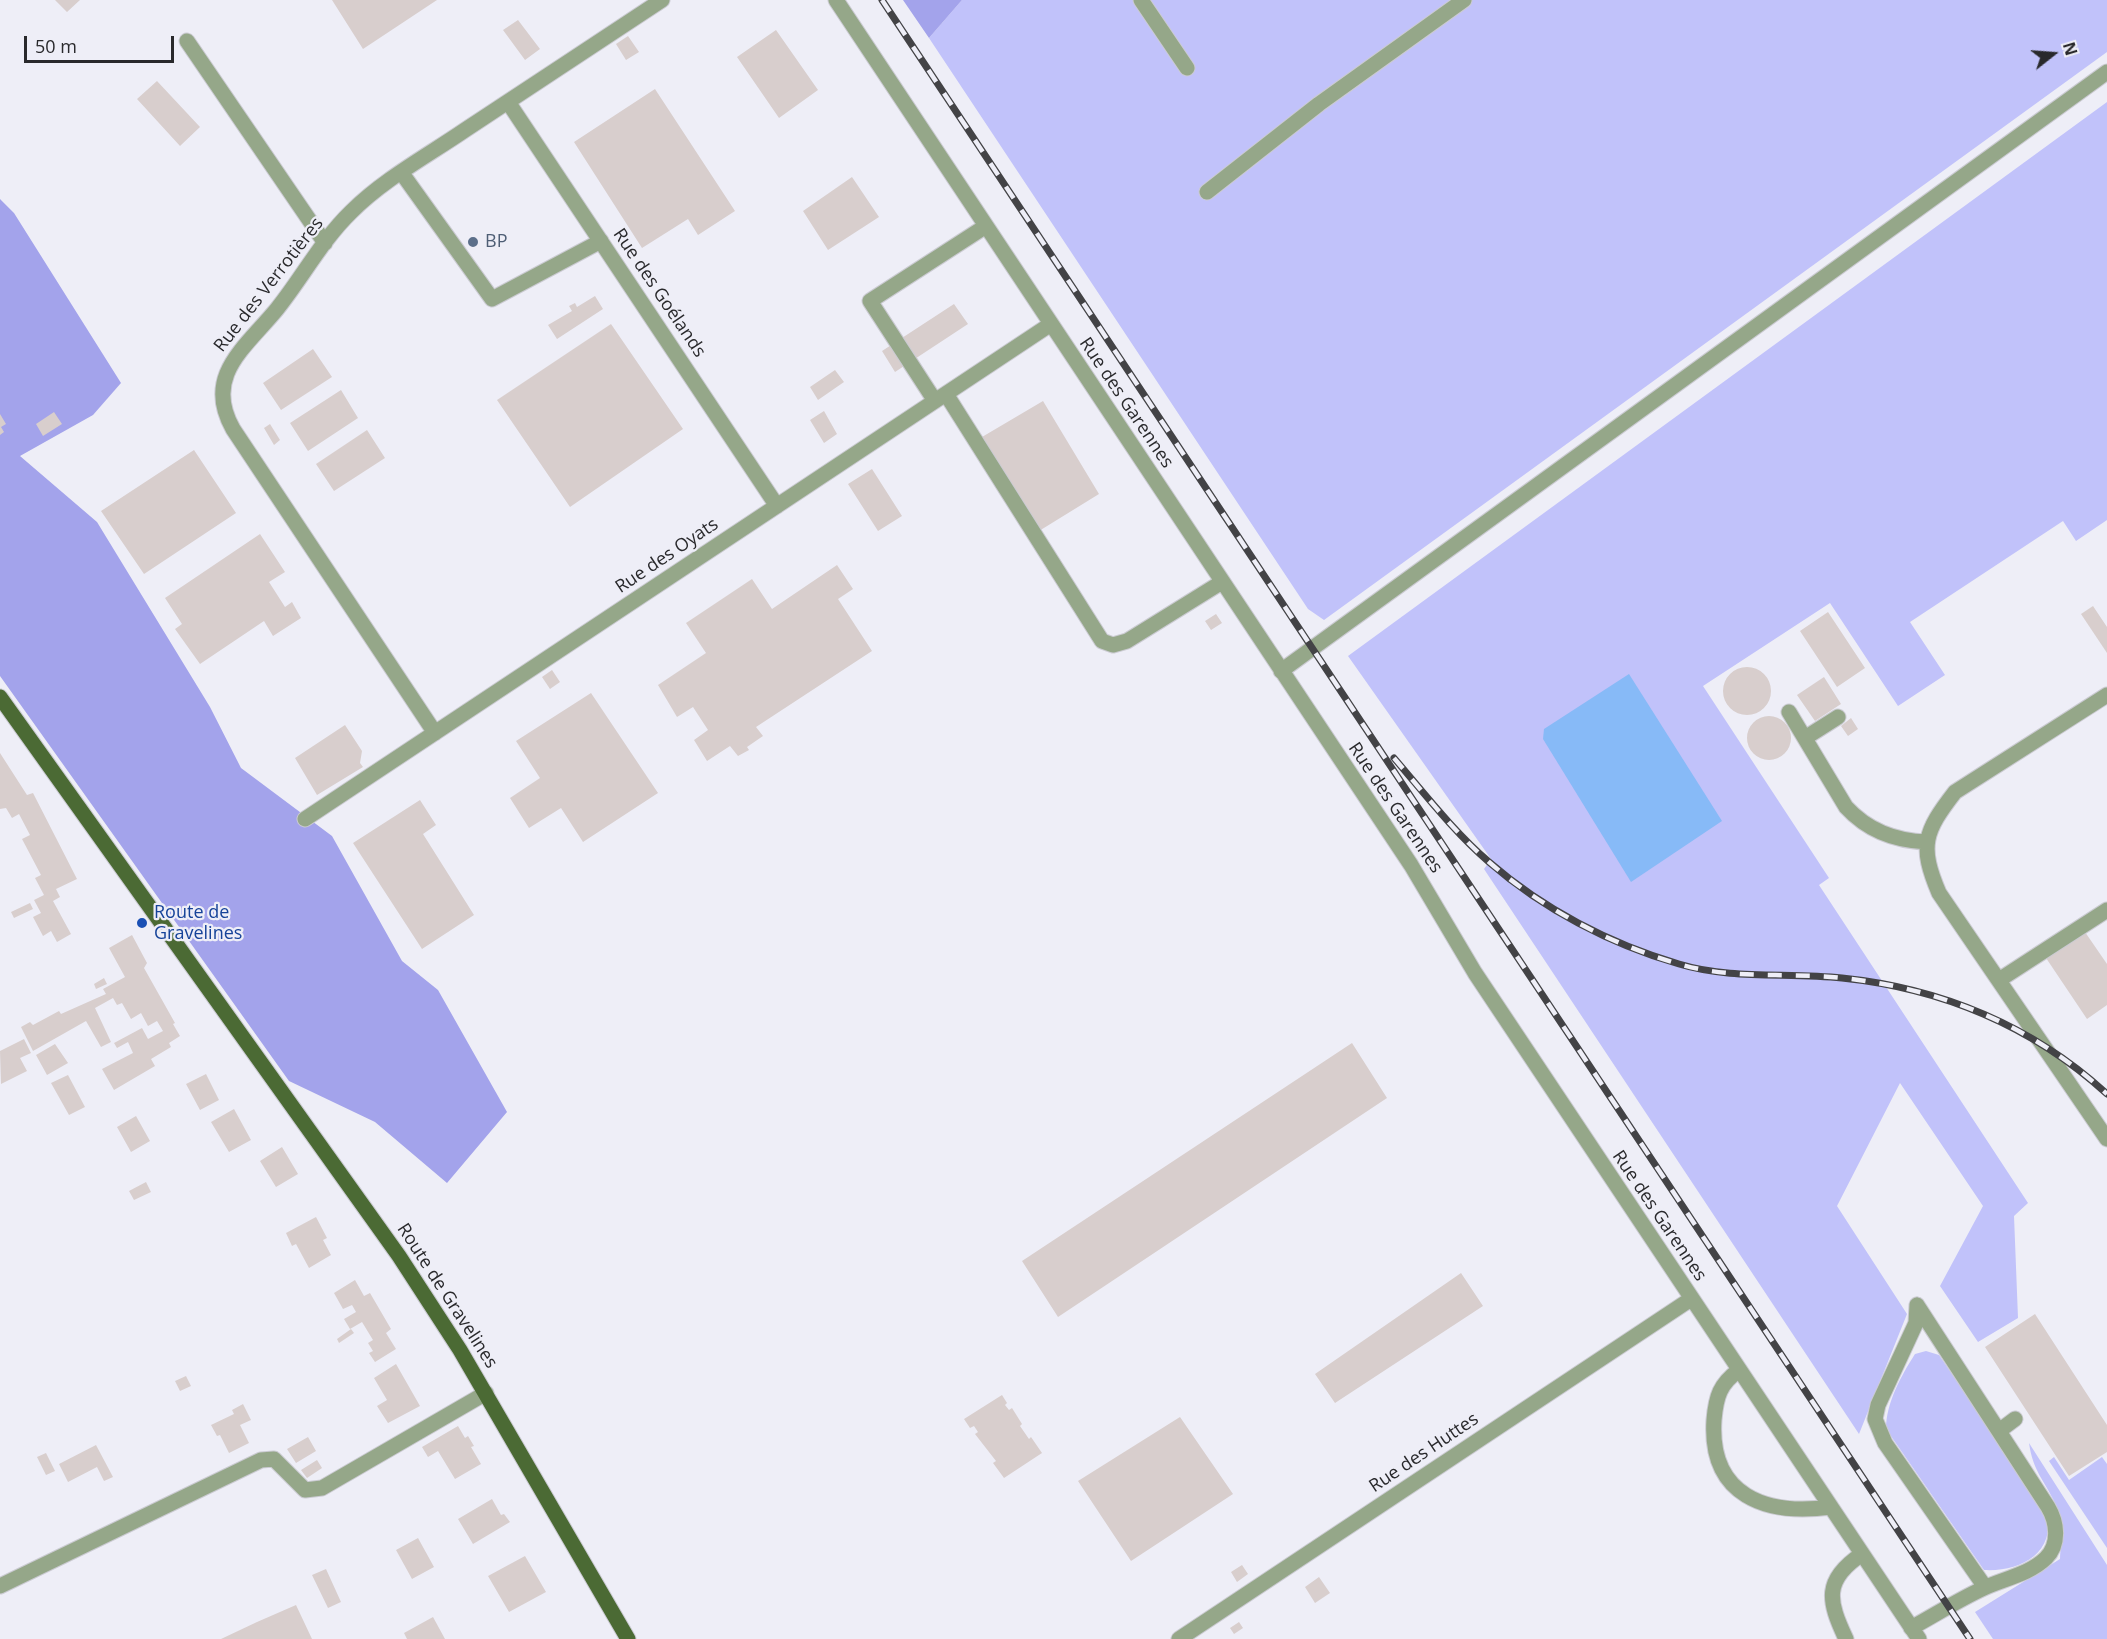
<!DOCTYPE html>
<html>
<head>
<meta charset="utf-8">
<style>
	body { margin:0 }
	#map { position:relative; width:2107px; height:1639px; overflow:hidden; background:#eeeef7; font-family:"Open Sans",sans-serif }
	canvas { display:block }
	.north { position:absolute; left:2023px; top:24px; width:60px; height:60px; -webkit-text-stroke:4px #eeeef7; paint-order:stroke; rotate:73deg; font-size:16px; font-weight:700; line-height:24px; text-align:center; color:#29292c }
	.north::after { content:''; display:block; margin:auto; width:21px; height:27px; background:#29292c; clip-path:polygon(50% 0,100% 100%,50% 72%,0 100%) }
	.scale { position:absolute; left:24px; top:36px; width:150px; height:27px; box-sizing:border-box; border:3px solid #29292c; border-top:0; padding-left:8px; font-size:18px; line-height:21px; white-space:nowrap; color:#29292c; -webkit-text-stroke:4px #eeeef7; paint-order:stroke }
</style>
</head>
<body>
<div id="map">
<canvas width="2107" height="1639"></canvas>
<div class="north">N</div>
<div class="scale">50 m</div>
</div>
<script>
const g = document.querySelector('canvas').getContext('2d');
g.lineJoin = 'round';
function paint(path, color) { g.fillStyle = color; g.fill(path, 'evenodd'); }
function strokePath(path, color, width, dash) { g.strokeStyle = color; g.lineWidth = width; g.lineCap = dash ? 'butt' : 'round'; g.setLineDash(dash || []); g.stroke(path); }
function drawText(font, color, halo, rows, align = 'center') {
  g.font = font + ' "Open Sans",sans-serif'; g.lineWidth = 4.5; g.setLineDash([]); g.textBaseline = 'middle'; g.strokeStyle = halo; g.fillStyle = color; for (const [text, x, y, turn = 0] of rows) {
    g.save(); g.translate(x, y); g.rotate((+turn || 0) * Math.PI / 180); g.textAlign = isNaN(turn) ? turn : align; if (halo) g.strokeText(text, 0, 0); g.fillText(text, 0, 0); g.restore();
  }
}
const green = new Path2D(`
	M 962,0 L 2107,0 L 2107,52 L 1324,620 L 1308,609 L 929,38 Z
	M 2107,102 L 2107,520 L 2076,541 L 2063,521 L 1910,622 L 1945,675 L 1898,706 L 1830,603 L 1703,686 L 1829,878 L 1819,885 L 2028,1203 L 2014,1216 L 2018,1318 L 1978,1342 L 1940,1286 L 1983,1206 L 1900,1083 L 1837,1206 L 1907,1314 L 1859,1434 L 1484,869 L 1491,859 L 1348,656 Z
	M 1926,1351 L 1939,1355 L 2047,1513 C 2056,1554 2019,1572 1984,1570 L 1886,1429 C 1886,1403 1901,1376 1915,1354 Z
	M 2029,1443 L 2107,1565 L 2107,1639 L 1993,1639 L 1975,1612 L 2060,1559 C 2061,1542 2064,1519 2055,1503 C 2044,1480 2033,1471 2029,1443 Z
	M 2054,1457 L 2069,1480 L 2102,1457 L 2107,1464 L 2107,1548 L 2049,1461 Z`);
const forest = new Path2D(`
	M 903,0 L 962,0 L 929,38 Z
	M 0,199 L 14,213 L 121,383 L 93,415 L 20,456 L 97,522 L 210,707 L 241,768 L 332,836 L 402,961 L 438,990 L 507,1112 L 447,1183 L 375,1122 L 289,1081 L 0,676 Z`);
const water = new Path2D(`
	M 1629,674 L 1722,821 L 1631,882 L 1543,739 L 1544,729 Z`);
const building = new Path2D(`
	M 55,0 L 80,0 L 67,12 Z
	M 332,0 L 437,0 L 363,49 Z
	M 518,20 L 540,49 L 525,60 L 503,30 Z
	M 776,30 L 818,90 L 779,118 L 737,57 Z
	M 628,36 L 639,52 L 626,60 L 616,44 Z
	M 157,81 L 200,127 L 180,146 L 137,99 Z
	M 655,89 L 735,211 L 698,235 L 688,219 L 642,248 L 574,142 Z
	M 852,177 L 879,217 L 828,250 L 803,211 Z
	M 595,296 L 603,309 L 557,339 L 548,325 L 572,311 L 569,306 L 575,303 L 577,307 Z
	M 954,304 L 968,324 L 895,372 L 882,351 Z
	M 611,324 L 683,429 L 570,507 L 497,400 Z
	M 313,349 L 332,377 L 281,410 L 263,383 Z
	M 835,370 L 844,382 L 818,400 L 810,387 Z
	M 341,390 L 358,418 L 308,451 L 290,423 Z
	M 1043,401 L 1099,494 L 1039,531 L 982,437 Z
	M 824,411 L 837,434 L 824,443 L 810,420 Z
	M 54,412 L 62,424 L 43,436 L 36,424 Z
	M 0,414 L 6,424 L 1,427 L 4,432 L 0,435 Z
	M 270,424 L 280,440 L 274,445 L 264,428 Z
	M 367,430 L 385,458 L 334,491 L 316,464 Z
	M 194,450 L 236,513 L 144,574 L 101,511 Z
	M 872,469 L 902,516 L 878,531 L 848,484 Z
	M 260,534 L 285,572 L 269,582 L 285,607 L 292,602 L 301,618 L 273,636 L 264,621 L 200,664 L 175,629 L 182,624 L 165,598 Z
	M 837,565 L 853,589 L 838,599 L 872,651 L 756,727 L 763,736 L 747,747 L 749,750 L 738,756 L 730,746 L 707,761 L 694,740 L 708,730 L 693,707 L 677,717 L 658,685 L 706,653 L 686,623 L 752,579 L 772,609 Z
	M 2093,606 L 2107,627 L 2107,653 L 2081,614 Z
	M 1828,612 L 1865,668 L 1837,687 L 1800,631 Z
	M 1216,614 L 1222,623 L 1211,630 L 1205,621 Z
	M1723 691a24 24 0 1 1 48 0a24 24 0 1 1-48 0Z
	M 552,670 L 560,682 L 550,689 L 542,677 Z
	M 1824,677 L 1841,704 L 1815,721 L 1797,695 Z
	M 591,693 L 658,793 L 583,842 L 561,808 L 529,828 L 510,798 L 540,778 L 516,741 Z
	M1747 738a22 22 0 1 1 44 0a22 22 0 1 1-44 0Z
	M 1851,718 L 1858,729 L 1848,736 L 1841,726 Z
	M 345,725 L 362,751 L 360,763 L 363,767 L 317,795 L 295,758 Z
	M 0,753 L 27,795 L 33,793 L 77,879 L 56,889 L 60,897 L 53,901 L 71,934 L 57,942 L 51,931 L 43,936 L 33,917 L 41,913 L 34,900 L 44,895 L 35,878 L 41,875 L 22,839 L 30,835 L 19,814 L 12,818 L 6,808 L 0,809 Z
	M 420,800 L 436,825 L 423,834 L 474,915 L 422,949 L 353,843 Z
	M 30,903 L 33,909 L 14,918 L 11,912 Z
	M 2085,932 L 2107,964 L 2107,1005 L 2087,1019 L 2046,958 Z
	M 132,935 L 147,963 L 144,968 L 175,1023 L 173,1024 L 180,1036 L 169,1043 L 171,1047 L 151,1059 L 155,1066 L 114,1090 L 102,1069 L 133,1053 L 128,1042 L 117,1048 L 114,1043 L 142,1028 L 148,1039 L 163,1031 L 157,1021 L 148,1026 L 141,1013 L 131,1019 L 122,1003 L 117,1005 L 113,998 L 95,1008 L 111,1042 L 101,1047 L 86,1021 L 33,1051 L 21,1027 L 30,1022 L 33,1025 L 59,1011 L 61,1014 L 106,994 L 103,989 L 125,977 L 109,948 Z
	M 104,978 L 107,984 L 96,989 L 94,984 Z
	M 24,1039 L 31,1053 L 20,1058 L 27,1071 L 1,1084 L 0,1051 Z
	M 1352,1043 L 1387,1098 L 1058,1317 L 1022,1261 Z
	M 55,1044 L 68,1063 L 47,1075 L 36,1055 Z
	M 206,1074 L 219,1100 L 200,1110 L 186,1084 Z
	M 68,1075 L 85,1107 L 69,1115 L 51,1083 Z
	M 234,1109 L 251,1140 L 229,1152 L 211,1122 Z
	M 136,1116 L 150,1141 L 131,1152 L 117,1127 Z
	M 282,1147 L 298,1174 L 276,1187 L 260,1161 Z
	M 146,1182 L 151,1192 L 134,1200 L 129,1191 Z
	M 316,1217 L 327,1238 L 323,1240 L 331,1255 L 309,1268 L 296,1244 L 292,1246 L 286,1233 Z
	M 1461,1273 L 1483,1306 L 1335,1403 L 1315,1374 Z
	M 355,1280 L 364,1296 L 370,1293 L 391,1329 L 386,1333 L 396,1349 L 375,1362 L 369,1353 L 373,1351 L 368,1343 L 373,1340 L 362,1322 L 350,1329 L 344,1319 L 356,1312 L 352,1305 L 343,1309 L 334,1293 Z
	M 2035,1314 L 2107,1425 L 2107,1452 L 2069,1476 L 1985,1347 Z
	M 351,1329 L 354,1333 L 339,1343 L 337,1339 Z
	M 396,1364 L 420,1406 L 388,1423 L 377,1406 L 387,1400 L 374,1378 Z
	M 186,1376 L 191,1386 L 180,1391 L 175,1381 Z
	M 1002,1395 L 1007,1403 L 1005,1405 L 1009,1410 L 1012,1408 L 1022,1424 L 1020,1426 L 1029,1439 L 1031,1437 L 1042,1453 L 1004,1478 L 993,1463 L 996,1461 L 975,1434 L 978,1432 L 974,1426 L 970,1428 L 964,1419 Z
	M 243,1404 L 251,1420 L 240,1425 L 249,1443 L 229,1453 L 220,1435 L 217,1436 L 211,1425 L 234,1414 L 232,1410 Z
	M 1180,1417 L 1233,1494 L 1131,1561 L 1078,1481 Z
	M 458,1426 L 465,1438 L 468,1436 L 474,1446 L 471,1447 L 481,1464 L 455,1479 L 438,1451 L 428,1457 L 422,1447 Z
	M 308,1437 L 316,1451 L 296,1463 L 287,1449 Z
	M 96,1445 L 113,1477 L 104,1481 L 97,1467 L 68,1482 L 59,1464 Z
	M 46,1453 L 55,1471 L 46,1475 L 37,1457 Z
	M 317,1460 L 322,1468 L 307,1478 L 301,1470 Z
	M 492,1499 L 501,1515 L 504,1514 L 510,1522 L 473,1544 L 458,1519 Z
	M 418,1538 L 434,1567 L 412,1579 L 396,1550 Z
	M 525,1556 L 546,1592 L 509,1612 L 488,1576 Z
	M 1242,1565 L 1248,1574 L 1237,1582 L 1231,1572 Z
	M 326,1569 L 341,1602 L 328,1608 L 312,1575 Z
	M 1319,1577 L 1330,1593 L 1315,1603 L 1305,1587 Z
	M 296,1605 L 312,1639 L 221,1639 L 257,1622 Z
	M 433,1617 L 445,1639 L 407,1639 L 404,1633 Z
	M 1239,1622 L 1243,1628 L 1234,1634 L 1230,1628 Z`);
const minor = new Path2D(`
	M 836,0 L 1411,865 L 1475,973 L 1919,1639
	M 1141,0 L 1187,68
	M 187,41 L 325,243
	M 508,102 L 777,506
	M 401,172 L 492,299 L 601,241
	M 1207,192 L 1319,104 L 1464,0
	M 946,394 L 1102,641 L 1113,645 L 1127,641 L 1222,582
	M 935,401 L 870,301 L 986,226
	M 1281,671 L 2107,72
	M 2107,695 L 1955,792 C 1924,832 1919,846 1939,893 L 2107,1139
	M 1789,712 L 1846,807 C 1868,831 1895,841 1927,842
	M 435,733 L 233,429 C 203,376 245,348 277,309 C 302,278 322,240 351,212 C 384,179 427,156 465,130 C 531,87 596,43 662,0
	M 1805,738 L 1838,717
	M 305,819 L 1051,324
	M 1999,980 L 2107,910
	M 1917,1305 L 1916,1323 L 1878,1405 L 1875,1419 L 1885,1443 L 1985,1587
	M 1739,1370 C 1720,1384 1716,1396 1714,1420 C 1709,1496 1766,1516 1831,1507
	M 1999,1431 L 2015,1419
	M 0,1586 L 261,1460 L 274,1459 L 305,1490 L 322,1488 L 486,1393
	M 1911,1628 C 1935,1615 1958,1600 1984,1588 C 2003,1579 2030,1574 2046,1558 C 2060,1544 2057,1522 2048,1507 L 1917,1305
	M 1179,1639 L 1691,1299
	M 1846,1639 C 1828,1601 1823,1580 1862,1554`);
const major = new Path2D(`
	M 0,697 L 399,1256 L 460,1350 L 628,1639`);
const rail = new Path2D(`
	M 882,0 L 1970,1639
	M 1394,758 C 1424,793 1454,832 1489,862 C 1543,909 1610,944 1679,964 C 1732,980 1788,972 1842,978 C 1941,988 2033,1026 2107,1094`);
const markers = [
	[473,242,6,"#5c6f8a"],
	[142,923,6,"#1a4fb4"]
];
const serviceNames = [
	["BP",485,242]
];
const streetNames = [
	["Rue des Verrotières",269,285,-52],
	["Rue des Goélands",659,293,56],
	["Rue des Garennes",1126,403,56],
	["Rue des Oyats",667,556,-34],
	["Rue des Garennes",1395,808,56],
	["Rue des Garennes",1659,1216,56],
	["Route de Gravelines",447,1296,57],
	["Rue des Huttes",1424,1453,-34]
];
const transitNames = [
	["Route de",154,913],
	["Gravelines",154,934]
];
paint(green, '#c1c2fa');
paint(forest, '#a3a3eb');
paint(water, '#87baf7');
paint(building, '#d8cecd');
strokePath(minor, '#cbcbd2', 17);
strokePath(major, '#cbcbd2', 17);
strokePath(minor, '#95a789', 15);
strokePath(major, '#4b6a34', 15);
strokePath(rail, '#434346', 7);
strokePath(rail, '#eeeef7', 4.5, [14]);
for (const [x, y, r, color] of markers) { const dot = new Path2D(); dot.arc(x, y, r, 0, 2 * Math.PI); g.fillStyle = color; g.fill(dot); strokePath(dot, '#eeeef7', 2); }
drawText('18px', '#4e5e75', '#eeeef7', serviceNames, 'left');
drawText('18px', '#29292c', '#eeeef7', streetNames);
drawText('18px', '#164399', '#eeeef7', transitNames, 'left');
</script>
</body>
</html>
